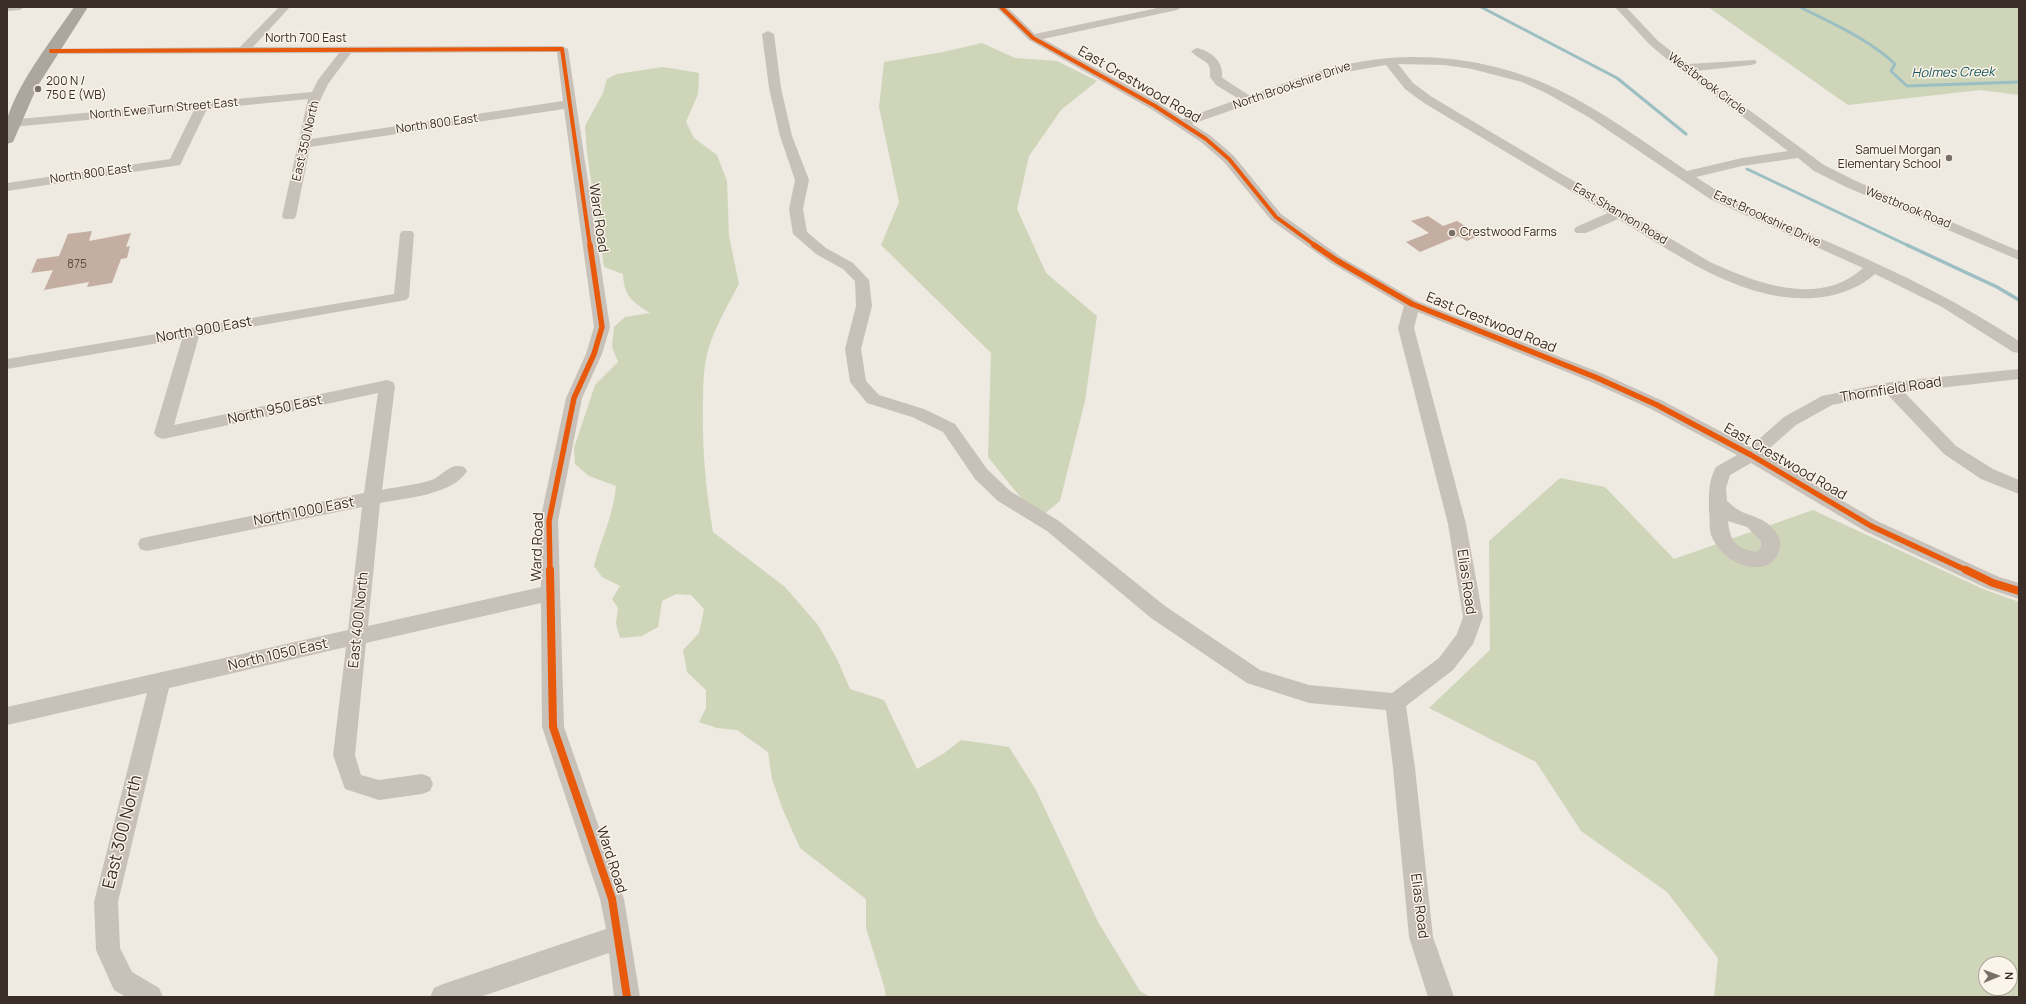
<!DOCTYPE html>
<html>
<head>
<meta charset="utf-8">
<style>
	body { margin:0 }
	#map { position:relative; width:2026px; height:1004px; overflow:hidden; background:#eee9e1; font-family:Manrope,sans-serif }
	canvas { display:block }
	.frame { position:absolute; inset:0; border:8px solid #392e27; pointer-events:none }
	.north { position:absolute; left:1978px; top:956px; width:40px; height:40px; box-sizing:border-box; background:#fbf4e8; border:1px solid #ada59b; border-radius:50%; rotate:89deg; font-size:11px; font-weight:700; line-height:16px; text-align:center; color:#392e27 }
	.north::after { content:''; display:block; margin:auto; width:14px; height:18px; background:#786f68; clip-path:polygon(50% 0,100% 100%,50% 72%,0 100%) }
</style>
</head>
<body>
<div id="map">
<canvas width="2026" height="1004"></canvas>
<div class="frame"></div>
<div class="north">N</div>
</div>
<script>
const g = document.querySelector('canvas').getContext('2d');
g.lineJoin = 'round';
function paint(path, color) { g.fillStyle = color; g.fill(path, 'evenodd'); }
function strokePath(path, color, width, dash) { g.strokeStyle = color; g.lineWidth = width; g.lineCap = dash ? 'butt' : 'round'; g.setLineDash(dash || []); g.stroke(path); }
function drawText(font, color, halo, rows, align = 'center') {
  g.font = font + ' Manrope,sans-serif'; g.lineWidth = 3; g.setLineDash([]); g.textBaseline = 'middle'; g.strokeStyle = halo; g.fillStyle = color; for (const [text, x, y, turn = 0] of rows) {
    g.save(); g.translate(x, y); g.rotate((+turn || 0) * Math.PI / 180); g.textAlign = isNaN(turn) ? turn : align; if (halo) g.strokeText(text, 0, 0); g.fillText(text, 0, 0); g.restore();
  }
}
const green = new Path2D(`
	M 1708,7 L 2019,7 L 2019,95 L 1980,90 L 1848,105 Z
	M 982,43 L 1015,58 L 1057,61 L 1097,81 L 1061,110 L 1029,156 L 1017,209 L 1046,273 L 1097,316 L 1085,401 L 1060,501 L 1038,519 L 988,457 L 991,353 L 881,245 L 899,202 L 879,107 L 884,62 L 943,52 Z
	M 663,67 L 699,73 L 698,94 L 686,122 L 694,138 L 717,155 L 727,181 L 729,236 L 739,284 C 728,305 716,325 709,347 C 703,366 703,388 703,408 C 702,450 706,490 713,532 L 785,587 L 818,625 L 837,659 L 850,689 L 884,700 L 917,769 L 943,754 L 961,740 L 1009,747 L 1036,790 L 1098,922 L 1140,991 L 1150,997 L 886,997 L 884,986 L 866,928 L 866,899 L 800,848 L 783,810 L 772,779 L 768,752 L 737,730 L 717,728 L 699,722 L 706,708 L 706,690 L 687,672 L 683,650 L 699,633 L 704,609 L 691,595 L 676,594 L 662,601 L 658,627 L 642,636 L 620,638 L 616,624 L 618,608 L 612,599 L 620,586 L 602,577 L 594,566 C 601,539 614,514 616,486 L 589,476 L 575,464 L 574,448 L 595,385 L 618,362 L 612,347 L 614,327 L 625,317 L 650,313 C 632,302 624,296 623,274 L 604,267 L 587,153 L 585,126 L 603,93 L 607,79 L 617,74 Z
	M 1560,478 L 1605,487 L 1674,559 L 1813,510 L 1983,589 L 2019,602 L 2019,997 L 1714,997 L 1718,958 L 1667,892 L 1581,831 L 1536,762 L 1429,708 L 1490,650 L 1489,541 ZM 1986,964 L 2010,964 L 2010,988 L 1986,988 Z`);
const streamFar1 = new Path2D(`
	M 1481,7 L 1617,78 L 1686,134
	M 1800,7 C 1833,24 1867,38 1895,64 L 1891,71 L 1907,86 L 2019,82
	M 1747,169 L 1909,246`);
const stream = new Path2D(`
	M 1907,245 L 1997,287 L 2019,300`);
const building = new Path2D(`
	M 1428,216 L 1443,226 L 1457,221 L 1480,235 L 1467,241 L 1458,236 L 1420,252 L 1406,242 L 1429,233 L 1411,221 Z
	M 92,231 L 89,241 L 131,233 L 126,247 L 130,246 L 127,258 L 121,259 L 112,283 L 87,287 L 89,282 L 44,290 L 53,270 L 31,273 L 37,259 L 59,256 L 68,234 Z`);
const minor = new Path2D(`
	M 7,7 L 25,7 L 20,10 L 7,11 Z
	M 279,7 L 290,7 L 253,47 L 562,46 L 568,49 L 610,327 L 602,354 L 582,398 L 558,521 L 564,727 L 624,899 L 640,997 L 614,997 L 609,953 L 480,997 L 430,997 L 434,988 L 443,984 L 606,929 L 600,899 L 542,727 L 541,603 L 366,643 L 355,755 L 361,775 L 379,780 L 422,774 L 430,777 L 433,784 L 430,791 L 422,794 L 379,800 L 345,789 L 333,755 L 346,647 L 169,688 L 118,902 L 120,948 L 132,972 L 159,988 L 163,997 L 126,997 L 114,990 L 96,950 L 94,902 L 147,693 L 7,725 L 7,707 L 348,630 L 362,507 L 147,551 L 140,549 L 138,544 L 140,539 L 147,537 L 364,493 L 378,393 L 163,439 L 157,437 L 154,433 L 182,339 L 7,369 L 7,359 L 394,294 L 400,234 L 402,231 L 412,231 L 414,234 L 409,297 L 406,300 L 199,336 L 174,425 L 387,380 L 393,382 L 395,386 L 382,490 C 395,487 423,484 434,479 C 445,473 451,463 464,467 L 467,471 C 453,495 405,498 380,503 L 368,626 L 541,587 L 540,521 L 566,398 L 586,354 L 594,327 L 564,109 L 310,147 L 296,216 L 294,219 L 284,219 L 282,216 L 308,99 L 207,109 L 180,165 L 7,191 L 7,183 L 170,159 L 194,110 L 12,127 L 7,125 L 8,120 L 312,92 L 318,80 L 339,53 L 51,54 L 45,51 L 47,49 L 240,47 ZM 557,52 L 563,101 L 311,139 L 318,105 L 328,84 L 351,53 Z
	M 996,7 L 1007,7 L 1035,34 L 1162,7 L 1182,7 L 1177,10 L 1043,39 L 1159,103 L 1183,119 L 1239,99 L 1216,85 L 1210,77 C 1212,58 1201,63 1191,51 L 1197,48 C 1211,51 1224,62 1222,77 L 1224,79 L 1250,96 C 1286,83 1322,68 1359,62 C 1425,50 1496,60 1557,89 C 1603,111 1645,143 1687,171 L 1742,158 L 1788,151 L 1669,61 L 1650,45 L 1615,7 L 1626,7 L 1658,41 L 1688,64 L 1755,60 L 1757,62 L 1755,64 L 1751,65 L 1696,71 L 1824,165 L 1856,181 L 2019,251 L 2019,260 L 1846,187 L 1814,171 L 1798,158 L 1742,166 L 1696,177 C 1740,207 1791,225 1840,247 C 1902,274 1962,304 2019,341 L 2019,353 L 2013,352 L 1942,307 L 1875,274 C 1861,286 1847,292 1829,296 C 1752,310 1680,256 1618,219 L 1586,233 L 1576,233 L 1574,230 L 1576,227 L 1608,213 L 1424,103 L 1405,89 L 1386,65 L 1335,74 L 1192,124 L 1211,136 L 1234,156 L 1281,214 L 1341,257 L 1417,301 L 1601,373 L 1663,401 L 1750,447 L 1784,417 L 1822,396 L 1891,382 L 2019,369 L 2019,379 L 1904,392 L 1956,446 L 1993,469 L 2019,480 L 2019,494 L 1981,479 L 1944,454 L 1887,394 L 1832,405 L 1796,425 L 1763,454 L 1877,521 L 1999,577 L 2019,583 L 2019,599 L 1986,588 L 1865,531 L 1751,463 L 1730,475 L 1726,488 L 1727,501 C 1732,505 1736,509 1742,512 C 1757,518 1767,519 1777,534 C 1786,547 1774,567 1759,567 C 1737,568 1719,554 1711,535 C 1709,528 1710,518 1709,511 C 1709,495 1708,481 1716,467 L 1737,455 L 1651,409 L 1589,381 L 1418,312 L 1414,328 L 1466,524 L 1483,617 L 1473,644 L 1453,670 L 1406,706 L 1415,768 L 1433,937 L 1454,997 L 1428,997 L 1409,937 L 1393,768 L 1386,710 L 1309,703 L 1247,683 L 1151,618 L 1047,531 L 998,501 L 975,479 L 943,432 L 912,417 L 867,403 L 850,382 L 845,349 L 856,306 L 855,281 L 843,269 L 816,254 L 793,234 L 789,209 L 795,180 L 780,136 L 769,88 L 762,34 L 768,31 L 774,34 L 781,88 L 792,136 L 809,180 L 803,209 L 807,232 L 826,248 L 853,263 L 869,280 L 872,306 L 861,349 L 866,381 L 879,395 L 924,409 L 955,424 L 987,469 L 1010,491 L 1059,521 L 1165,606 L 1260,670 L 1309,685 L 1392,693 L 1439,658 L 1457,634 L 1463,617 L 1448,524 L 1398,328 L 1404,306 L 1331,263 L 1271,220 L 1224,162 L 1201,142 L 1151,109 L 1029,40 ZM 1398,64 L 1444,65 L 1472,69 L 1522,82 L 1548,94 L 1590,118 L 1710,199 L 1863,268 C 1820,308 1756,283 1710,262 L 1432,97 L 1413,83 ZM 1728,521 L 1747,527 L 1761,541 L 1761,548 L 1756,552 C 1736,548 1730,542 1728,521 Z`);
const major = new Path2D(`
	M 74,7 L 88,7 L 37,87 L 13,142 L 7,144 C 7,135 5,124 8,116 C 21,78 52,40 74,7 Z`);
const cyclewayFar2 = new Path2D(`
	M 1001,7 L 1033,38 L 1155,106 L 1206,139 L 1229,159 L 1276,217 L 1316,246
	M 51,51 L 562,49 L 590,246`);
const cyclewayFar1 = new Path2D(`
	M 1314,245 L 1336,260 L 1412,304 L 1595,377 L 1657,405 L 1751,455 L 1871,526 L 1968,571
	M 550,571 L 549,521 L 574,398 L 594,354 L 602,327 L 590,245`);
const cycleway = new Path2D(`
	M 550,570 L 553,727 L 612,899 L 627,997
	M 1966,570 L 1993,583 L 2019,591`);
const markers = [
	[38,89,4,"#786f68"],
	[1949,158,4,"#786f68"],
	[1452,233,4,"#786f68"]
];
const farStreetnames = [
	["North 700 East",306,39],
	["Westbrook Circle",1707,84,37],
	["North Brookshire Drive",1292,86,-19],
	["North Ewe Turn Street East",164,109,-5],
	["North 800 East",437,124,-8],
	["East 350 North",306,141,-77],
	["North 800 East",91,174,-8],
	["Westbrook Road",1908,208,22],
	["East Shannon Road",1620,214,31],
	["East Brookshire Drive",1767,219,25]
];
const farPoinames = [
	["200 N /",46,82],
	["750 E (WB)",46,96],
	["Samuel Morgan",1941,151,"right"],
	["Elementary School",1941,165,"right"],
	["Crestwood Farms",1460,233]
];
const numberNames = [
	["875",77,265]
];
const farWaternames = [
	["Holmes Creek",1953,73,-1]
];
const streetNames = [
	["East Crestwood Road",1139,85,30],
	["Ward Road",598,218,82],
	["East Crestwood Road",1491,323,22],
	["North 900 East",204,330,-10],
	["Thornfield Road",1891,390,-9],
	["North 950 East",275,410,-12],
	["East Crestwood Road",1785,462,30],
	["North 1000 East",304,512,-11],
	["Ward Road",538,547,-88],
	["Elias Road",1466,582,82],
	["East 400 North",359,620,-84],
	["North 1050 East",278,655,-13],
	["Ward Road",611,860,72],
	["Elias Road",1419,906,83]
];
const nearStreetnames = [
	["East 300 North",123,832,-76]
];
paint(green, '#ced5b9');
strokePath(streamFar1, '#9bbfc2', 3);
strokePath(stream, '#9bbfc2', 3.5);
paint(building, '#c4aea1');
paint(minor, '#c8c1b9');
paint(major, '#ada69f');
strokePath(cyclewayFar2, '#e8590c', 4);
strokePath(cyclewayFar1, '#e8590c', 5.5);
strokePath(cycleway, '#e8590c', 8);
for (const [x, y, r, color] of markers) { const dot = new Path2D(); dot.arc(x, y, r, 0, 2 * Math.PI); g.fillStyle = color; g.fill(dot); strokePath(dot, '#fbf4e8', 1.5); }
drawText('12px', '#392e27', '#fbf4e8', farStreetnames);
drawText('12px', '#392e27', '#fbf4e8', farPoinames, 'left');
drawText('12px', '#5c4e46', null, numberNames);
drawText('italic 13px', '#18555f', '#fbf4e8', farWaternames);
drawText('14px', '#392e27', '#fbf4e8', streetNames);
drawText('17px', '#392e27', '#fbf4e8', nearStreetnames);
</script>
</body>
</html>
